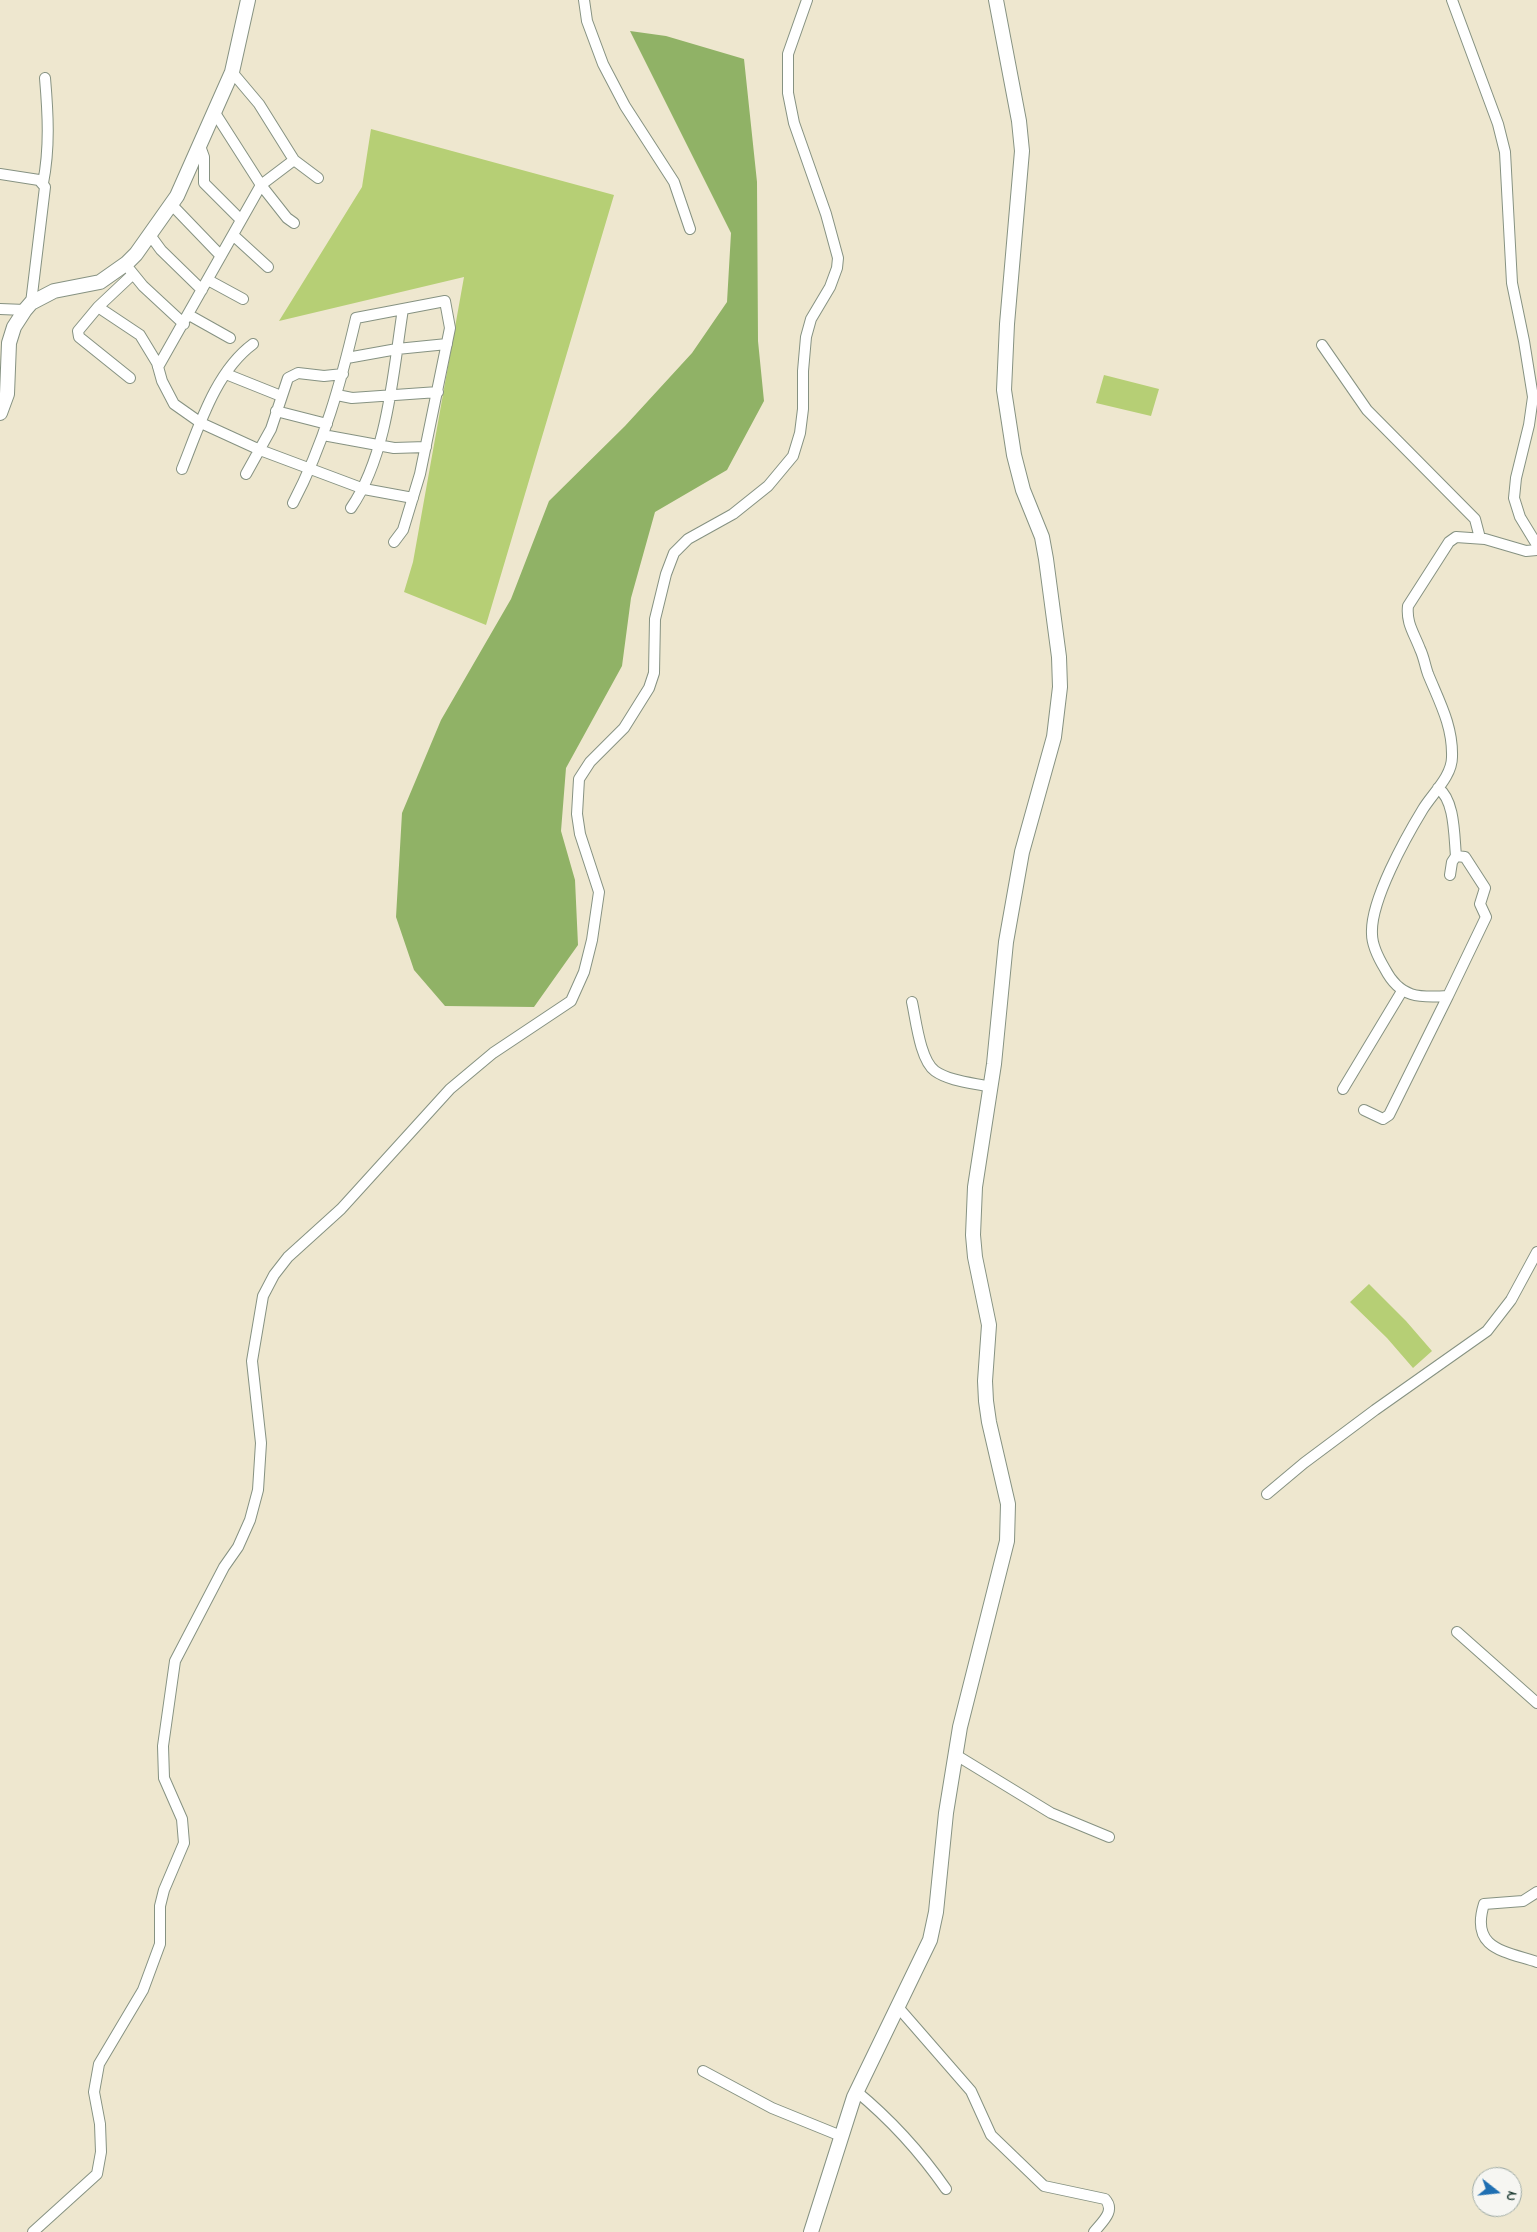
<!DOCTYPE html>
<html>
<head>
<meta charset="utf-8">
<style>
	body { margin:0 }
	#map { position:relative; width:1537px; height:2232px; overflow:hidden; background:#eee7cf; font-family:"Indie Flower",sans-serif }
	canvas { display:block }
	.north { position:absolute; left:1472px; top:2167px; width:50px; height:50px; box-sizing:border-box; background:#f6f6f2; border:1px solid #a0aca6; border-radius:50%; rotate:106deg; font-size:14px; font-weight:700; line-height:20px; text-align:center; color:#1f3d34 }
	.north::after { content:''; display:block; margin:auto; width:18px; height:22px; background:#1f6fb2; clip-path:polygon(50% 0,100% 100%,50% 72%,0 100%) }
</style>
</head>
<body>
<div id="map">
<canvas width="1537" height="2232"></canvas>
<div class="north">N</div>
</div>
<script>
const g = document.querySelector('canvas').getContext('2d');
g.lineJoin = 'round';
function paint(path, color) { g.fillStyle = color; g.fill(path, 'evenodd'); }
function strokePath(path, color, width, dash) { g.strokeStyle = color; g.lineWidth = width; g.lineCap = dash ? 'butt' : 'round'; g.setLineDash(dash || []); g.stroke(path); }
const green = new Path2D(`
	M 371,129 L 614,195 L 486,625 L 404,592 L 413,562 L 464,277 L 279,321 L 362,187 Z
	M 1104,375 L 1159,389 L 1151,416 L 1096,403 Z
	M 1369,1284 L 1406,1321 L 1432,1351 L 1413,1368 L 1387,1338 L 1350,1302 Z`);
const forest = new Path2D(`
	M 630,31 L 666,36 L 744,59 L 757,182 L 758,341 L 764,401 L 727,470 L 655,512 L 631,598 L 622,666 L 566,768 L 561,831 L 575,880 L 578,945 L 534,1007 L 445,1006 L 414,970 L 396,917 L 402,813 L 441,720 L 511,599 L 549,501 L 625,426 L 692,353 L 727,302 L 731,233 Z`);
const street = new Path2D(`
	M 584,0 L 587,21 L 603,64 L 625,106 L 674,182 L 690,229
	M 1452,0 L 1498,124 L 1505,152 L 1512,283 L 1524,341 L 1533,397 L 1529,425 L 1516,478 L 1514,498 L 1520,517 L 1537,545
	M 232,72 L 259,104 L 294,160 L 318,178
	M 215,113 L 261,185 L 294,160
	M 200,146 L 204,157 L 204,183 L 241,220
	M 0,174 L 39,180 L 45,187 L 31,303
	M 43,183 C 50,148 48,113 45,78
	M 171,204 L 221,256
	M 150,235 L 161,250 L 202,290
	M 233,235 L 268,267
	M 130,270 L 143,286 L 184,324
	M 132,275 L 98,307 L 140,335 L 157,363 L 162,381 L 174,404 L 201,423 L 260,450 L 364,489 L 413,498
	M 208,280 L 243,299
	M 98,307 L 78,331 L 79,337 L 130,378
	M 0,309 L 25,310
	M 189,315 L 230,338
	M 1322,345 L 1367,410 L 1475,519 L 1480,538
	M 347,358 L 397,349 L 447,344
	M 158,367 L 261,185 L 287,218 L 294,223
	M 226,374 L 281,396
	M 337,395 L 352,398 L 438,392
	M 276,411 L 327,424
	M 323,435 L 394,448 L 426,447
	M 182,469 C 199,427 215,372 253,344
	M 246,474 L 271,429 L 288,378 L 298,373 L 324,376 L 343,374
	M 293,503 C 324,444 341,382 356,318 L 445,301 L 450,328 L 420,474 L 403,530 L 394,542
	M 351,508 C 388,454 393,372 403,309
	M 1438,788 C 1455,800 1454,836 1456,856 L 1465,857 L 1485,888 L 1480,904 L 1486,917 L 1448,996
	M 1450,875 L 1452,862 L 1456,856
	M 912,1002 C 916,1020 920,1060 935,1071 C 949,1081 973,1083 990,1087
	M 1343,1089 L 1402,991
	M 1364,1110 L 1383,1119 L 1389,1115 L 1448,996 C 1419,998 1400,998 1385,969 C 1379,959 1372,945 1372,934 C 1370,901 1406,837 1423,809 C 1433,793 1452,776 1452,757 C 1453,726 1439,701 1428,674 C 1425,666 1424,657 1420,649 C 1414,633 1406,623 1408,606 L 1449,542 L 1456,537 L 1485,539 L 1526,551 L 1537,550
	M 1267,1494 L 1304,1463 L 1375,1410 L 1487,1331 L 1511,1300 L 1537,1252
	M 1457,1632 L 1537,1703
	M 956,1755 L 1051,1813 L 1109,1837
	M 1537,1892 L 1523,1901 L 1484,1904 C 1470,1949 1504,1951 1537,1962
	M 897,2006 L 971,2091 L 991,2135 L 1044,2186 L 1105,2199 C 1116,2211 1102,2222 1094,2232
	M 703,2071 L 772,2108 L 841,2136
	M 856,2091 C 890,2119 921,2153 946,2189
	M 33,2232 L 97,2174 L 101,2152 L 100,2124 L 94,2092 L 99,2064 L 143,1990 L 160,1944 L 160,1906 L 164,1890 L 184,1843 L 182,1819 L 164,1778 L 163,1746 L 175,1661 L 224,1567 L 238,1547 L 250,1520 L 258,1490 L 261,1443 L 252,1361 L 263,1296 L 274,1275 L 288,1257 L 341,1209 L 450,1089 L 493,1053 L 571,1001 L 584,972 L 592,940 L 599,892 L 580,834 L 577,814 L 579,779 L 590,762 L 624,728 L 649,688 L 654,673 L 655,619 L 666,574 L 674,553 L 688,539 L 733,514 L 768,486 L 793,456 L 800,433 L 803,409 L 803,371 L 806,337 L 811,319 L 830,287 L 837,268 L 838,258 L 826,214 L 794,123 L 788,93 L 788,54 L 807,0`);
const secondary = new Path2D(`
	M 0,413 L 7,394 L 9,343 L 14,327 L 25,310 L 31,303 L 54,291 L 100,282 L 127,263 L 136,254 L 177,196 L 232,72 L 248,0
	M 811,2232 L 854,2097 L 930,1940 L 936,1912 L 946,1813 L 960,1727 L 1007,1541 L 1008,1504 L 989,1422 L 986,1401 L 985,1381 L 989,1325 L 975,1257 L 973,1235 L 975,1187 L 994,1064 L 1006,942 L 1022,852 L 1054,737 L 1060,687 L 1059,657 L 1046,559 L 1042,537 L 1023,490 L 1014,455 L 1004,390 L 1007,324 L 1022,151 L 1019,121 L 996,0`);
paint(green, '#b6cf75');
paint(forest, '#90b266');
strokePath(street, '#869282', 12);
strokePath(secondary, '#869282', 16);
strokePath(street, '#fff', 10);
strokePath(secondary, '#fff', 14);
</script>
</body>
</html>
